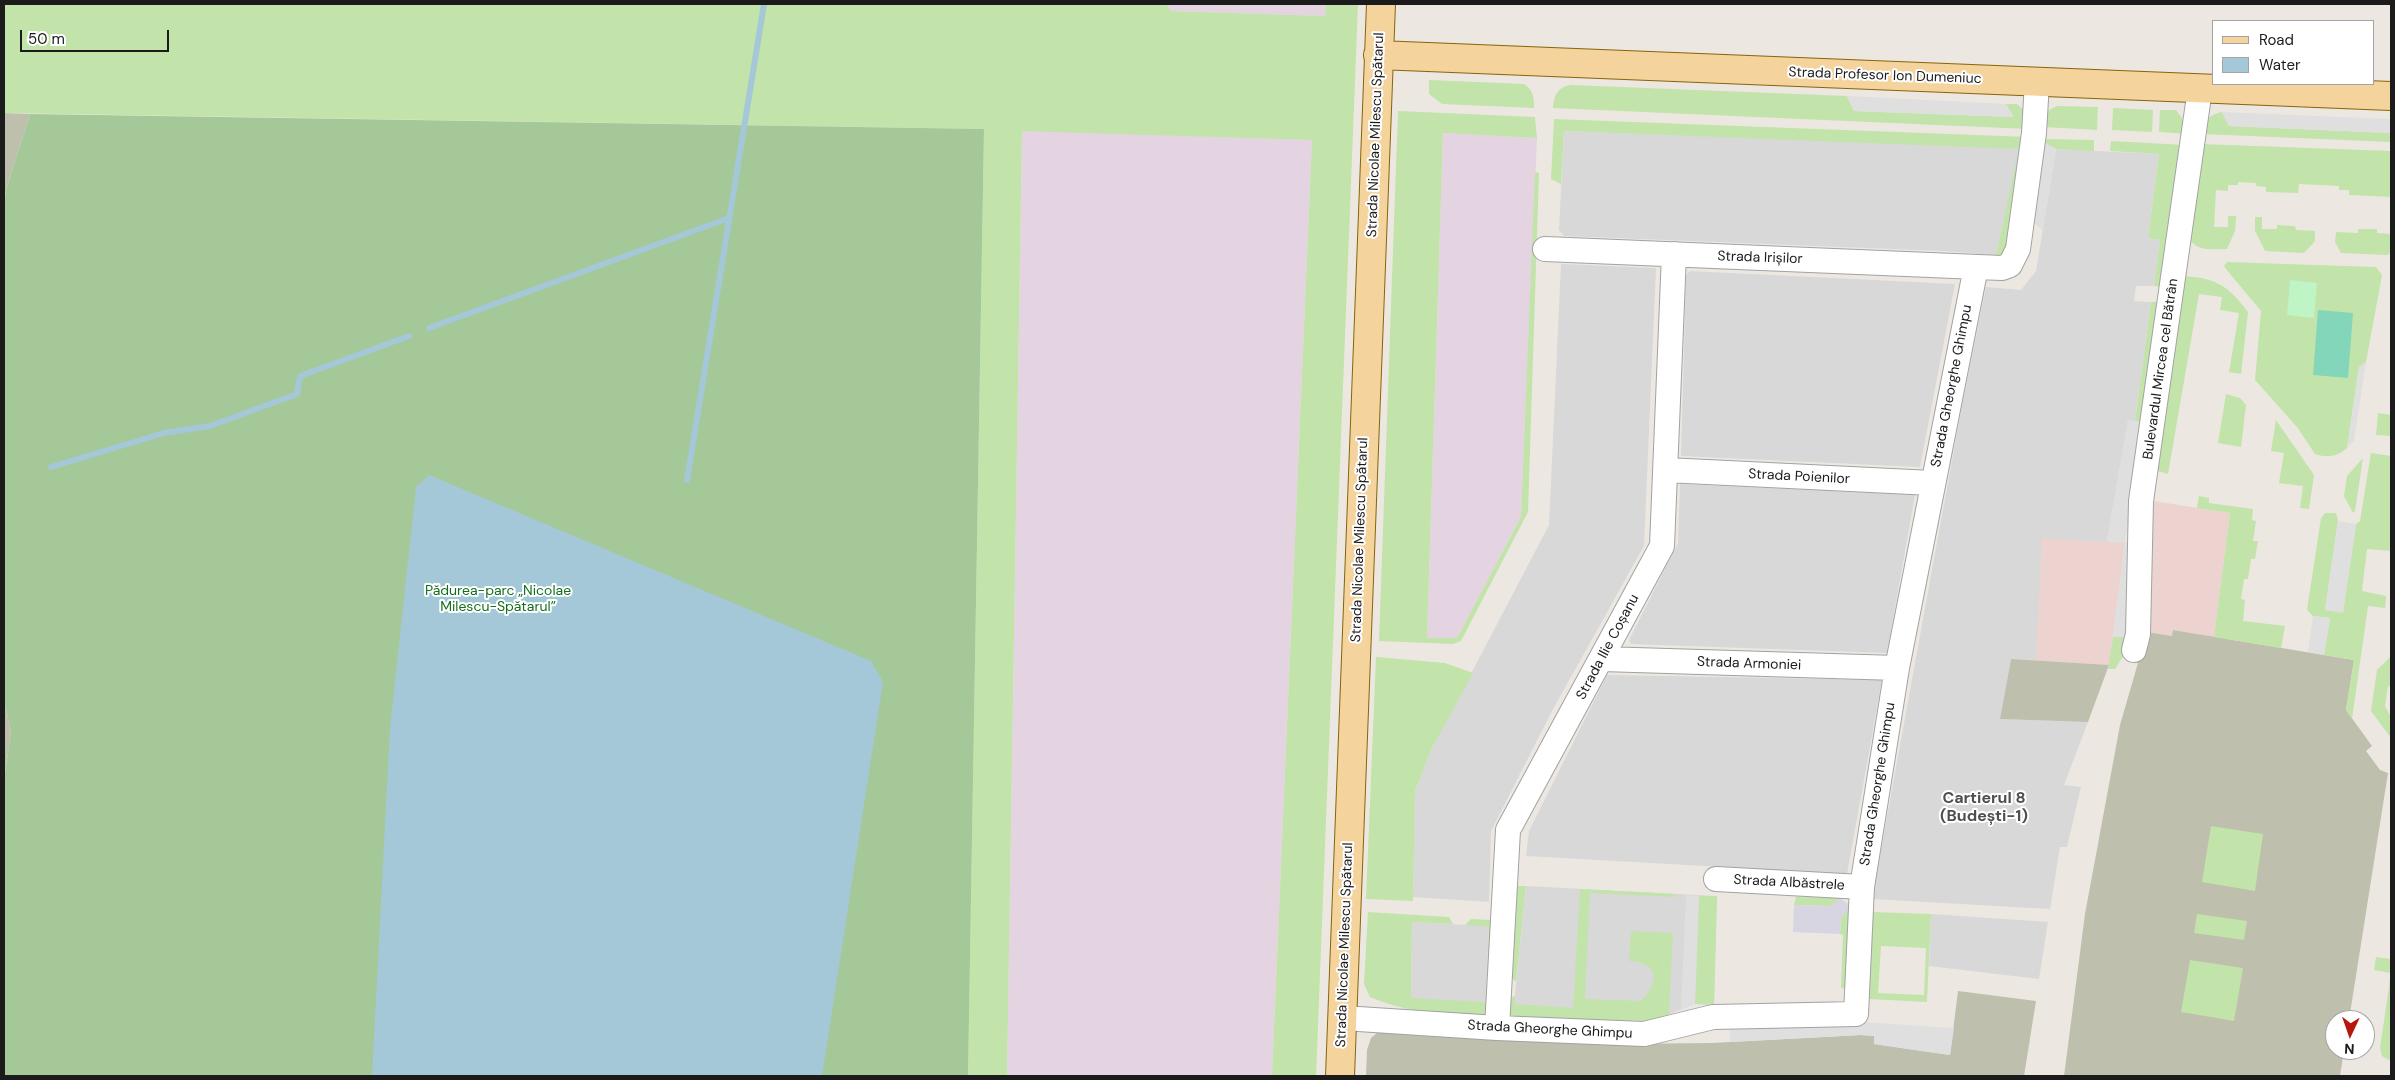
<!DOCTYPE html>
<html>
<head>
<meta charset="utf-8">
<style>
	body { margin:0 }
	#map { position:relative; width:2395px; height:1080px; overflow:hidden; background:#ece8e1; font-family:"DM Sans",sans-serif }
	canvas { display:block }
	.frame { position:absolute; inset:0; border:5px solid #1b1b1b; pointer-events:none }
	.legend { position:absolute; left:2212px; top:20px; width:162px; height:65px; box-sizing:border-box; background:#fff; border:1px solid #a4a4a4; margin:0; padding:6px 9px; list-style:none; font-size:15px; color:#1b1b1b }
	.legend li { display:flex; align-items:center; gap:10px; height:25px }
	.legend b { width:25px; border:1px solid #a4a4a4 }
	.north { position:absolute; left:2325px; top:1010px; width:50px; height:50px; box-sizing:border-box; background:#fff; border:1px solid #a4a4a4; border-radius:50%; rotate:183deg; font-size:14px; font-weight:700; line-height:20px; text-align:center; color:#1b1b1b }
	.north::after { content:''; display:block; margin:auto; width:18px; height:22px; background:#b7170e; clip-path:polygon(50% 0,100% 100%,50% 72%,0 100%) }
	.scale { position:absolute; left:20px; top:30px; width:149px; height:22px; box-sizing:border-box; border:2px solid #1b1b1b; border-top:0; padding-left:6px; font-size:15px; line-height:18px; white-space:nowrap; color:#1b1b1b; -webkit-text-stroke:4px #fff; paint-order:stroke }
</style>
</head>
<body>
<div id="map">
<canvas width="2395" height="1080"></canvas>
<div class="frame"></div>
<ul class="legend">
<li><b style="height:6px;background:#f4d39d"></b>Road</li>
<li><b style="height:14px;background:#a4c8d7"></b>Water</li>
</ul>
<div class="north">N</div>
<div class="scale">50 m</div>
</div>
<script>
const g = document.querySelector('canvas').getContext('2d');
g.lineJoin = 'round';
function paint(path, color) { g.fillStyle = color; g.fill(path, 'evenodd'); }
function strokePath(path, color, width, dash) { g.strokeStyle = color; g.lineWidth = width; g.lineCap = dash ? 'butt' : 'round'; g.setLineDash(dash || []); g.stroke(path); }
function drawText(font, color, halo, rows, align = 'center') {
  g.font = font + ' "DM Sans",sans-serif'; g.lineWidth = 4; g.setLineDash([]); g.textBaseline = 'middle'; g.strokeStyle = halo; g.fillStyle = color; for (const [text, x, y, turn = 0] of rows) {
    g.save(); g.translate(x, y); g.rotate((+turn || 0) * Math.PI / 180); g.textAlign = isNaN(turn) ? turn : align; if (halo) g.strokeText(text, 0, 0); g.fillText(text, 0, 0); g.restore();
  }
}
const residential = new Path2D(`
	M 1564,131 L 1948,145 L 2020,149 L 1996,255 L 1943,251 L 1564,236 L 1559,230 Z
	M 2056,149 L 2159,154 L 2148,238 L 2160,240 L 2154,286 L 2136,286 L 2134,301 L 2151,302 L 2135,421 L 2128,421 L 2107,541 L 2125,543 L 2109,665 L 2011,659 L 2000,719 L 2088,722 L 2064,785 L 2081,787 L 2067,847 L 2060,847 L 2050,909 L 1872,899 L 1961,411 L 1986,287 L 2021,290 L 2036,271 Z
	M 1561,264 L 1656,268 L 1644,546 L 1552,711 L 1491,831 L 1489,902 L 1413,897 L 1415,791 L 1432,748 L 1549,525 Z
	M 1690,271 L 1955,284 L 1920,467 L 1681,456 L 1686,275 Z
	M 1680,484 L 1915,495 L 1887,653 L 1631,644 L 1629,640 L 1678,543 Z
	M 1607,675 L 1882,680 L 1847,874 L 1526,856 L 1529,831 Z
	M 1526,886 L 1717,896 L 1714,1005 L 1695,1004 L 1652,1021 L 1514,1004 Z
	M 1931,914 L 2048,922 L 2039,979 L 1929,966 Z
	M 1412,922 L 1489,926 L 1486,1002 L 1411,999 Z`);
const commercial = new Path2D(`
	M 2154,501 L 2230,513 L 2214,637 L 2174,630 L 2172,636 L 2147,632 Z
	M 2042,538 L 2125,543 L 2109,665 L 2036,660 Z`);
const industrial = new Path2D(`
	M 1166,4 L 1326,4 L 1325,16 L 1171,11 Z
	M 1022,130 L 1312,140 L 1272,1076 L 1007,1076 Z
	M 1443,133 L 1537,138 L 1521,517 L 1457,638 L 1442,639 L 1427,638 Z`);
const construction = new Path2D(`
	M 4,113 L 30,114 L 6,190 L 4,208 Z
	M 2173,630 L 2354,660 L 2346,710 L 2372,746 L 2366,751 L 2380,770 L 2388,773 L 2349,1020 L 2335,1020 L 2335,1050 L 2344,1050 L 2340,1076 L 2064,1076 L 2085,914 L 2120,725 L 2147,632 L 2172,636 Z
	M 2011,659 L 2109,665 L 2088,722 L 2000,719 Z
	M 4,700 L 11,732 L 4,779 Z
	M 1958,991 L 2036,1001 L 2024,1076 L 1366,1076 L 1367,1050 L 1371,1038 L 1378,1032 L 1618,1044 L 1712,1043 L 1861,1035 L 1875,1036 L 1874,1044 L 1950,1055 Z`);
const grass = new Path2D(`
	M 4,4 L 1166,4 L 1171,11 L 1325,16 L 1326,4 L 1358,4 L 1316,1076 L 1272,1076 L 1312,140 L 1022,131 L 1007,1076 L 968,1076 L 984,129 L 4,113 Z
	M 1429,80 L 1524,84 C 1534,91 1534,97 1534,108 L 1442,104 L 1429,94 Z
	M 1571,85 L 1847,96 L 1854,111 L 2013,117 L 2006,104 L 2017,104 L 2026,112 L 2028,129 L 1553,108 C 1554,96 1557,87 1571,85 Z
	M 2057,106 L 2098,107 L 2097,130 L 2044,127 C 2044,115 2045,111 2057,106 Z
	M 2113,108 L 2153,110 L 2152,132 L 2112,130 Z
	M 2160,110 L 2176,110 L 2182,118 L 2187,134 L 2159,132 Z
	M 1398,111 L 1535,117 L 1537,138 L 1443,133 L 1427,638 L 1457,638 L 1521,517 L 1535,172 L 1539,173 L 1528,512 L 1461,641 L 1453,644 L 1379,641 Z
	M 2222,112 L 2229,126 L 2391,133 L 2391,142 L 2203,134 C 2206,121 2208,115 2222,112 Z
	M 1554,119 L 2028,137 L 2005,254 L 1996,255 L 2019,149 L 1564,131 L 1561,184 L 1551,179 Z
	M 2041,139 L 2094,140 L 2094,151 L 2056,149 L 2041,141 Z
	M 2111,141 L 2185,145 L 2165,287 L 2154,286 L 2160,240 L 2148,238 L 2159,154 L 2110,151 Z
	M 2201,144 L 2391,151 L 2391,197 L 2349,195 L 2349,190 L 2339,190 L 2339,186 L 2299,184 L 2298,193 L 2266,192 L 2266,187 L 2256,186 L 2256,183 L 2238,182 L 2238,185 L 2228,185 L 2228,191 L 2216,190 L 2214,227 L 2228,227 L 2228,216 L 2236,216 L 2235,231 L 2227,249 C 2214,249 2198,252 2190,240 Z
	M 2255,217 L 2262,217 L 2262,229 L 2277,229 L 2277,225 L 2295,226 L 2296,230 L 2315,231 L 2315,241 L 2304,253 L 2265,251 L 2255,231 Z
	M 2358,229 L 2377,229 L 2377,233 L 2391,234 L 2391,252 L 2388,255 L 2341,253 L 2335,242 L 2336,232 L 2358,233 Z
	M 2227,262 L 2376,267 L 2382,275 L 2366,362 L 2359,367 L 2347,448 C 2336,457 2328,458 2315,454 L 2297,427 L 2255,380 L 2261,311 L 2226,269 L 2224,266 Z
	M 2179,276 C 2214,277 2227,284 2248,312 L 2241,374 L 2229,372 L 2239,313 L 2220,310 L 2222,297 L 2199,294 L 2168,474 L 2158,471 L 2154,464 Z
	M 2151,302 L 2162,302 L 2144,422 L 2135,421 Z
	M 2226,394 L 2240,398 L 2246,405 L 2241,447 L 2218,443 Z
	M 2378,413 L 2391,415 L 2391,436 L 2376,435 Z
	M 2276,420 L 2314,475 L 2309,509 L 2300,508 L 2303,486 L 2279,483 L 2284,453 L 2271,451 Z
	M 2371,453 L 2391,456 L 2391,551 L 2367,549 L 2362,591 L 2386,596 L 2385,608 L 2368,606 L 2352,719 L 2346,710 L 2354,660 L 2324,655 L 2330,618 L 2313,616 L 2307,610 L 2321,518 L 2325,513 L 2336,513 L 2338,521 L 2325,610 L 2343,612 L 2356,524 L 2360,521 Z
	M 2363,458 L 2355,511 L 2353,513 L 2344,496 L 2347,476 Z
	M 2199,496 L 2209,498 L 2209,503 L 2253,509 L 2252,520 L 2256,521 L 2253,541 L 2258,541 L 2255,559 L 2251,559 L 2248,579 L 2244,579 L 2241,599 L 2245,600 L 2243,621 L 2285,626 L 2281,648 L 2214,637 L 2230,513 L 2197,508 Z
	M 2131,636 L 2129,647 L 2115,669 L 2108,669 L 2113,637 Z
	M 2391,656 L 2391,687 L 2388,686 L 2385,706 L 2391,717 L 2391,738 L 2371,711 L 2377,670 Z
	M 1376,657 L 1445,663 L 1473,673 L 1432,748 L 1415,791 L 1413,901 L 1366,899 Z
	M 2211,826 L 2263,834 L 2255,891 L 2202,882 Z
	M 1517,886 L 1526,886 L 1516,982 L 1509,975 Z
	M 1580,889 L 1675,894 L 1675,897 L 1590,893 L 1585,999 L 1641,1001 C 1660,983 1659,962 1629,961 L 1631,931 L 1673,933 L 1669,1014 L 1652,1021 L 1506,1017 L 1507,999 L 1515,996 L 1515,1004 L 1573,1008 Z
	M 1699,896 L 1717,896 L 1714,1005 L 1695,1004 Z
	M 1796,897 L 1840,898 L 1830,906 L 1794,905 Z
	M 1851,906 L 1847,989 L 1841,988 L 1843,935 L 1840,934 L 1841,918 Z
	M 1368,912 L 1449,917 L 1453,924 L 1412,922 L 1411,998 L 1486,1002 L 1489,927 L 1465,925 L 1471,919 L 1490,920 L 1494,927 L 1490,1012 L 1485,1017 C 1445,1015 1407,1013 1370,997 L 1364,984 Z
	M 1872,912 L 1931,914 L 1927,1002 L 1869,999 ZM 1881,946 L 1926,948 L 1924,995 L 1878,993 Z
	M 2197,914 L 2247,921 L 2244,940 L 2194,933 Z
	M 2376,957 L 2391,959 L 2391,1061 L 2382,1056 L 2380,1048 L 2391,973 L 2374,970 Z
	M 2190,960 L 2243,968 L 2234,1021 L 2181,1012 Z`);
const forest = new Path2D(`
	M 30,114 L 984,129 L 968,1076 L 4,1076 L 4,779 L 11,732 L 4,700 L 4,208 L 6,190 Z`);
const park = new Path2D(`
	M 2290,280 L 2317,283 L 2314,318 L 2287,315 Z`);
const pitch = new Path2D(`
	M 2318,310 L 2353,313 L 2348,378 L 2313,375 Z`);
const parking = new Path2D(`
	M 1847,96 L 2006,104 L 2014,117 L 1854,111 Z
	M 2222,112 L 2391,119 L 2391,133 L 2229,126 Z
	M 2041,141 L 2056,149 L 2043,231 L 2030,219 Z
	M 2366,362 L 2354,441 L 2347,448 L 2359,367 Z
	M 2128,420 L 2144,422 L 2125,542 L 2134,544 L 2131,636 L 2113,637 L 2125,543 L 2107,541 Z
	M 2338,521 L 2356,524 L 2343,613 L 2325,610 Z
	M 2313,616 L 2330,618 L 2324,655 L 2308,652 Z
	M 1686,895 L 1699,896 L 1695,1004 L 1681,1010 Z
	M 1862,1022 L 1954,1028 L 1950,1055 L 1874,1044 L 1874,1036 L 1861,1035 L 1730,1042 L 1730,1027 Z`);
const plaza = new Path2D(`
	M 1840,898 L 1851,906 L 1841,918 L 1840,934 L 1793,932 L 1794,905 L 1830,906 Z`);
const water = new Path2D(`
	M 429,475 L 871,661 L 883,682 L 822,1076 L 372,1076 L 390,728 L 416,487 Z`);
const stream = new Path2D(`
	M 429,328 L 729,218
	M 51,467 L 164,433 L 210,426 L 297,394 L 300,376 L 409,336
	M 687,480 L 764,4`);
const street = new Path2D(`
	M 1545,249 L 2002,268 L 2010,265 L 2018,249 L 2034,133 L 2037,82
	M 1666,470 L 1932,483
	M 2134,650 L 2138,634 L 2141,501 L 2200,89
	M 1602,659 L 1897,668
	M 1716,879 L 1862,887
	M 1343,1018 L 1497,1028 L 1644,1034 L 1713,1017 L 1856,1014 L 1862,887 L 1897,668 L 1976,267
	M 1497,1028 L 1508,830 L 1662,546 L 1674,254`);
const primary = new Path2D(`
	M 1378,55 L 2391,96
	M 1340,1076 L 1381,4`);
const streetNames = [
	["Strada Profesor Ion Dumeniuc",1885,76,2],
	["Strada Nicolae Milescu Spătarul",1376,135,-88],
	["Strada Irișilor",1760,258,2],
	["Bulevardul Mircea cel Bătrân",2161,369,-82],
	["Strada Gheorghe Ghimpu",1952,386,-79],
	["Strada Poienilor",1799,477,3],
	["Strada Nicolae Milescu Spătarul",1360,540,-88],
	["Strada Ilie Coșanu",1608,647,-62],
	["Strada Armoniei",1749,664,2],
	["Strada Gheorghe Ghimpu",1878,784,-81],
	["Strada Albăstrele",1789,883,3],
	["Strada Nicolae Milescu Spătarul",1345,945,-88],
	["Strada Gheorghe Ghimpu",1550,1030,3]
];
const parkNames = [
	["Pădurea-parc „Nicolae",498,591],
	["Milescu-Spătarul”",498,607]
];
const quarterNames = [
	["Cartierul 8",1984,799],
	["(Budești-1)",1984,817]
];
paint(residential, '#d9d8d8');
paint(commercial, '#ecd3d0');
paint(industrial, '#e4d3e0');
paint(construction, '#bebfad');
paint(grass, '#c2e3a9');
paint(forest, '#a4c898');
paint(park, '#bff4c6');
paint(pitch, '#83d6ba');
paint(parking, '#dfdfdf');
paint(plaza, '#d6d5e1');
paint(water, '#a4c8d7');
strokePath(stream, '#a4c8d7', 6);
strokePath(street, '#a2a2a2', 26);
strokePath(primary, '#87640b', 30);
strokePath(street, '#fff', 24);
strokePath(primary, '#f4d39d', 28);
drawText('14px', '#1b1b1b', '#fff', streetNames);
drawText('14px', '#136f1f', '#fff', parkNames);
drawText('bold 16px', '#4e4e4e', '#fff', quarterNames);
</script>
</body>
</html>
